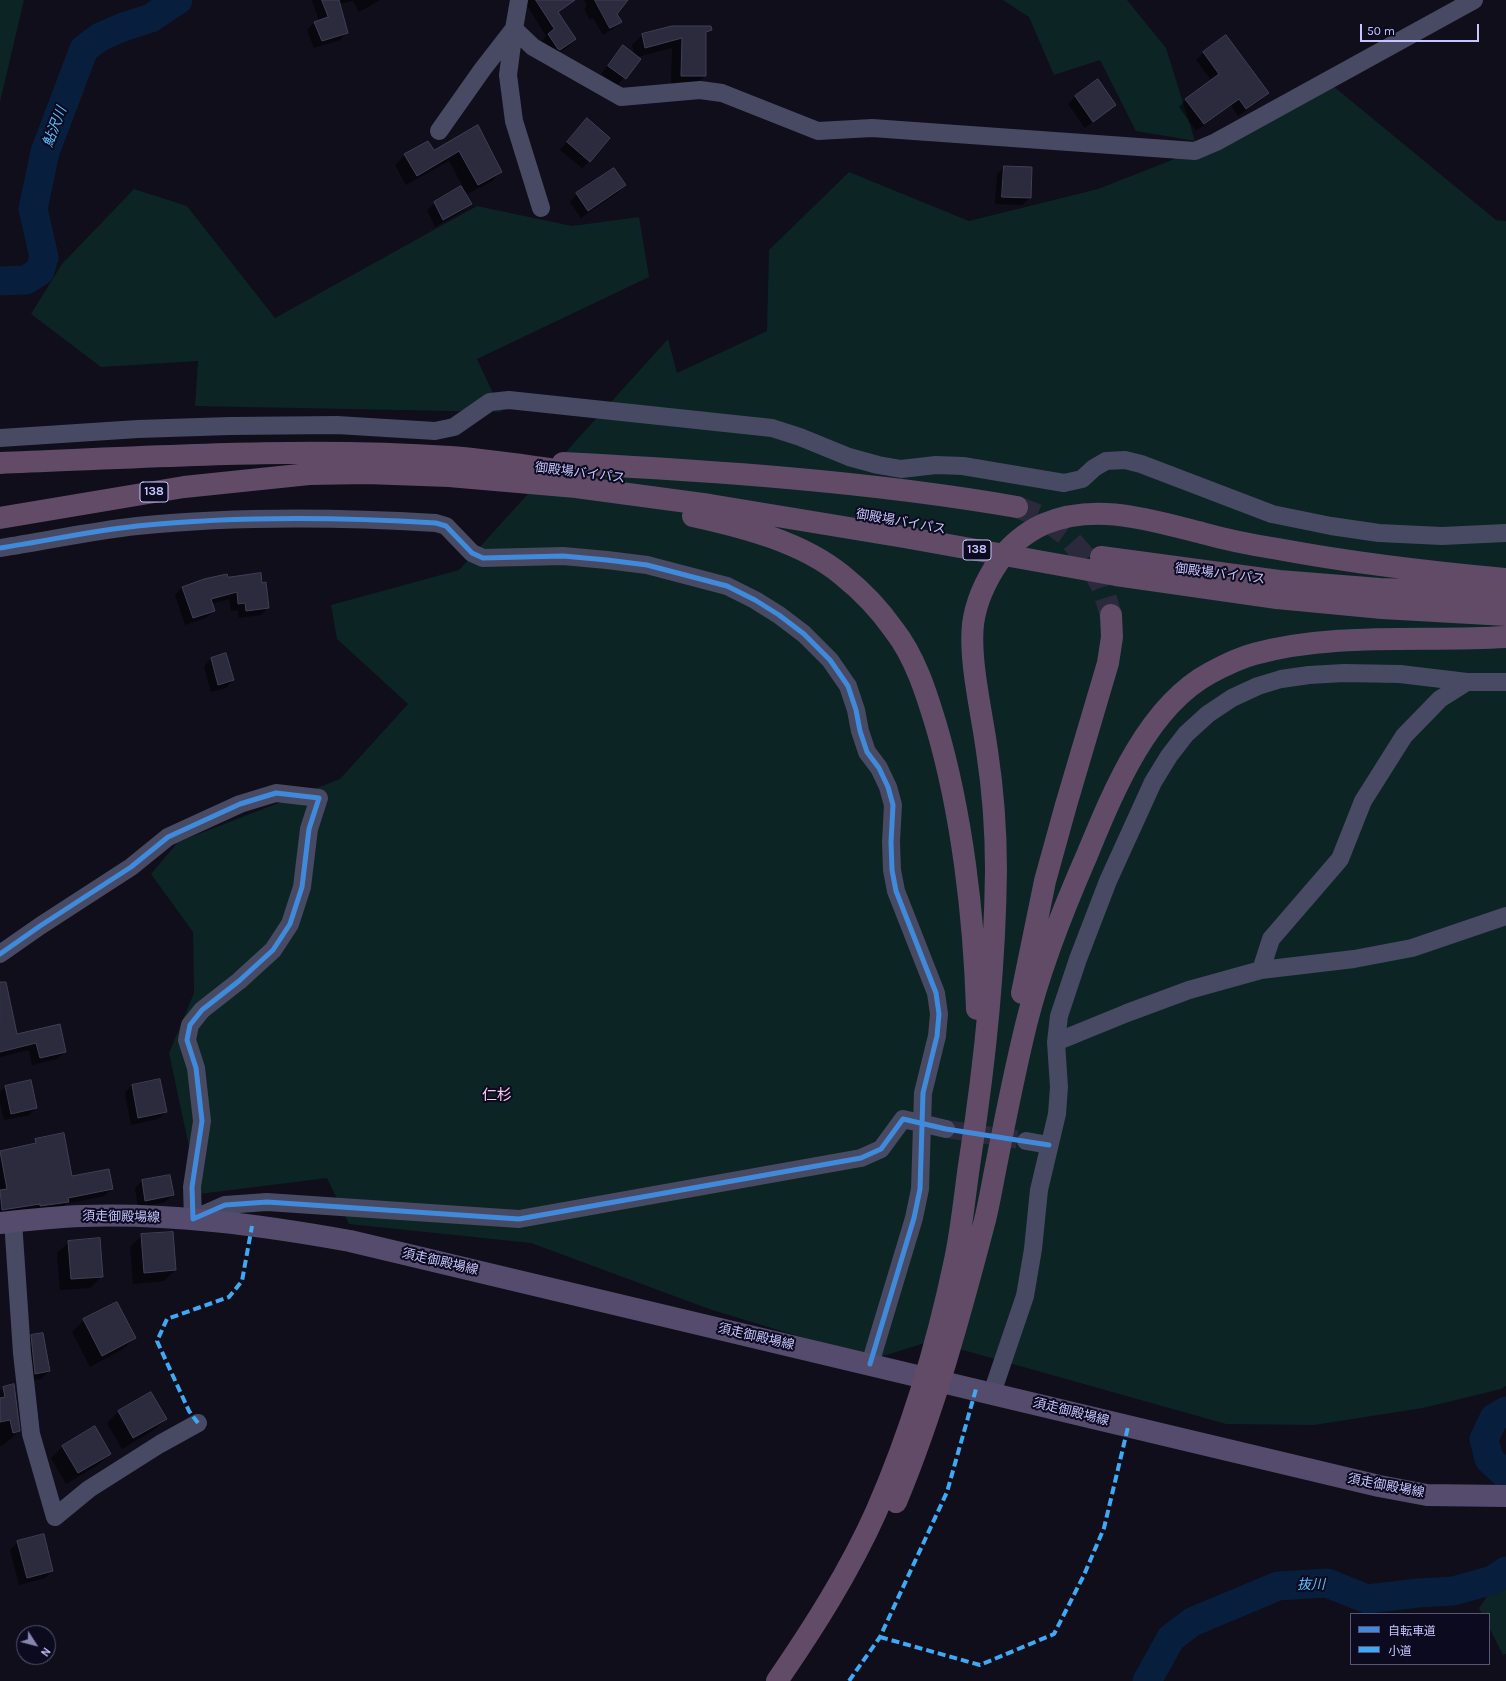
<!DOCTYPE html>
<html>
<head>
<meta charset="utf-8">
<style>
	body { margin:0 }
	#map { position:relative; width:1506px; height:1681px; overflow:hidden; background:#0f0e1a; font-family:Karla,"Noto Sans JP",sans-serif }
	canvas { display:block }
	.legend { position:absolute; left:1350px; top:1613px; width:140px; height:52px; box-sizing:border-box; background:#0b0a1e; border:1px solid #575578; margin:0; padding:5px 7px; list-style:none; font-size:12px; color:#c8c6ff }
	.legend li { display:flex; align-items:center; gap:8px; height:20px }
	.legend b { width:20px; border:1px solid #575578 }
	.north { position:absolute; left:16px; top:1625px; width:40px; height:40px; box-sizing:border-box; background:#0b0a1e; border:1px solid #575578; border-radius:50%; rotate:126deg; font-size:11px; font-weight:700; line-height:16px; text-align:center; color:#c8c6ff }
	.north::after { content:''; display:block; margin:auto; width:14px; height:18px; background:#8786af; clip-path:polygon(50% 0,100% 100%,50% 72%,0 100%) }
	.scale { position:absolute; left:1360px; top:24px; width:119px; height:18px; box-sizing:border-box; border:2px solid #c8c6ff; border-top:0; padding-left:5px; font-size:12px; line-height:14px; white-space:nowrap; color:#c8c6ff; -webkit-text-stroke:3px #0b0a1e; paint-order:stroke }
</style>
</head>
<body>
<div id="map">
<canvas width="1506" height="1681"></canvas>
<ul class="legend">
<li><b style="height:5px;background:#408adc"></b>自転車道</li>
<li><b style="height:5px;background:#3fa9f5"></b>小道</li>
</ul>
<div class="north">N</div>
<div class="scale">50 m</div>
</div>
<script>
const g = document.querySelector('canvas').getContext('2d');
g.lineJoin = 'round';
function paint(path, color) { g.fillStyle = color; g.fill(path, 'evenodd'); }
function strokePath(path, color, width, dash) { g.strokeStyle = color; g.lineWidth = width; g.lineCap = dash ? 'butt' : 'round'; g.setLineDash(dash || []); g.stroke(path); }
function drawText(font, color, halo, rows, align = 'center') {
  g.font = font + ' Karla,"Noto Sans JP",sans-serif'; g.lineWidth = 4; g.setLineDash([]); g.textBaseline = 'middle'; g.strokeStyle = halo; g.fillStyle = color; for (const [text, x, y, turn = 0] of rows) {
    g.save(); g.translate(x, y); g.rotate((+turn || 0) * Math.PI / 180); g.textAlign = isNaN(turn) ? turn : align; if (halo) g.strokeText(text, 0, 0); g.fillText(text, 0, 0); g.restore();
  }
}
const green = new Path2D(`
	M 0,0 L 24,0 L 0,102 Z
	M 1003,0 L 1127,0 L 1166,48 L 1195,141 L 1136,131 L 1100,60 L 1054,75 L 1029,17 Z
	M 1327,81 L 1496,220 L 1506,221 L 1506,1386 L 1501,1389 L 1423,1408 L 1314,1425 L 1226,1424 L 931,1341 L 874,1359 L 712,1310 L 531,1243 L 349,1224 L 327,1178 L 199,1194 L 169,1053 L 194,993 L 193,932 L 151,874 L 178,842 L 340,779 L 408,704 L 337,639 L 331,605 L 459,570 L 668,339 L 677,373 L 767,331 L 769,250 L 849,172 L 969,221 L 1098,189 L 1195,151 Z
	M 134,189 L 187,206 L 275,318 L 477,206 L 572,226 L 639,217 L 649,277 L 477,359 L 502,412 L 195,406 L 198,361 L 101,367 L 31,314 L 62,264 Z
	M 1506,1569 L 1506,1654 L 1503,1655 L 1489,1627 L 1489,1614 L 1482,1614 L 1479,1608 Z`);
const shadow = new Path2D(`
	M 312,0 L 380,0 L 359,12 L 353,1 L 339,4 L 347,32 L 340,40 L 314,48 L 307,30 L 315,22 L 319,21 Z
	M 528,0 L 564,0 L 567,5 L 558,13 L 575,39 L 568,47 L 552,57 L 541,42 L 546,36 L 525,2 Z
	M 584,0 L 619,0 L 616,14 L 620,22 L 613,29 L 603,35 L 593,18 L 590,20 L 584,9 L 587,6 Z
	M 672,27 L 711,30 L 705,35 L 705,76 L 694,86 L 671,86 L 672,48 L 637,57 L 640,59 L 617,86 L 601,74 L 623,47 L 634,55 L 632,45 L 642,35 Z
	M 1204,52 L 1268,93 L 1261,100 L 1238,116 L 1231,105 L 1196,131 L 1179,107 L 1186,100 L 1212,81 L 1196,60 Z
	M 1097,81 L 1114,105 L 1085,128 L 1068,104 L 1075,97 Z
	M 477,127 L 501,172 L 491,182 L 467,194 L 449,161 L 406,185 L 395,165 L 405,155 L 433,151 Z
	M 580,127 L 590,161 L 582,168 L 560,150 Z
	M 1004,167 L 1031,168 L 1030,198 L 1022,205 L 995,204 L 997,174 Z
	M 625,185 L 617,193 L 581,218 L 570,202 L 577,194 Z
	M 435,203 L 470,204 L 463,211 L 435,227 L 427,210 Z
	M 227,579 L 261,584 L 268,608 L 261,615 L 239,618 L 238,610 L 231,611 L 229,599 L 211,604 L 214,610 L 206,618 L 185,625 L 175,595 L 182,587 Z
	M 211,659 L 233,680 L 226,688 L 211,692 L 204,666 Z
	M 5,981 L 17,1035 L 65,1052 L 57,1059 L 32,1065 L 29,1050 L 0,1057 L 0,982 Z
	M 132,1085 L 166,1112 L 158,1119 L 131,1125 L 125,1093 Z
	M 5,1087 L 36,1107 L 29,1115 L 4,1120 L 0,1104 L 0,1092 Z
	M 36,1140 L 72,1177 L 112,1189 L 104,1196 L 66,1204 L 61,1209 L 0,1216 L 0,1152 L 31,1145 Z
	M 169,1176 L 173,1195 L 165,1202 L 138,1208 L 135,1188 L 142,1181 Z
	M 142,1235 L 175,1270 L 164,1281 L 133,1284 L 130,1247 Z
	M 69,1242 L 102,1276 L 90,1288 L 60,1290 L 57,1253 Z
	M 84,1320 L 135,1338 L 123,1349 L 90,1367 L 72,1332 Z
	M 32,1336 L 49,1371 L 41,1379 L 28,1381 L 24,1344 Z
	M 3,1388 L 19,1431 L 5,1444 L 0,1446 L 0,1391 Z
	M 150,1393 L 166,1419 L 154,1430 L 122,1449 L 107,1423 L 118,1412 Z
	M 95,1428 L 110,1454 L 98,1465 L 66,1484 L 51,1458 L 62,1447 Z
	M 18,1542 L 52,1571 L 45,1578 L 19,1585 L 10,1550 Z`);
const river = new Path2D(`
	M 0,281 L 26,280 L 40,271 L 44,257 L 33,209 L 45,152 L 84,49 L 100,37 L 123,27 L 151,18 L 178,0
	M 1506,1411 L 1494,1418 L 1484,1439 L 1489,1459 L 1506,1475
	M 1147,1681 L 1171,1638 L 1192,1622 L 1278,1586 L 1327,1583 L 1367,1599 L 1418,1593 L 1453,1591 L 1493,1580 L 1506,1571`);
const building = new Path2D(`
	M 322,0 L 339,0 L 348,33 L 322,41 L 314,22 L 328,17 Z
	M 536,0 L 575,0 L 558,12 L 576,39 L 560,50 L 558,49 L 548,34 L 554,29 Z
	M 595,0 L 628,0 L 617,14 L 622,22 L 610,28 Z
	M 672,26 L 711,26 L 712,30 L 706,32 L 706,76 L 681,76 L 682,38 L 645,48 L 642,34 Z
	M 1226,35 L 1269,93 L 1246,109 L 1239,99 L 1204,124 L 1185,99 L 1219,74 L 1203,52 Z
	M 623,45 L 641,59 L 626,79 L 608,66 Z
	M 1098,79 L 1116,105 L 1093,122 L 1075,96 Z
	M 587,118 L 610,138 L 590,162 L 567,142 Z
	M 478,125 L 502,172 L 478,185 L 459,151 L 417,176 L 404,154 L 428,141 L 434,150 Z
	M 1004,166 L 1032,167 L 1031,198 L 1002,197 Z
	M 614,168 L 626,185 L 588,211 L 576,193 Z
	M 461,186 L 472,204 L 443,220 L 434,202 Z
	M 261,573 L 262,583 L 266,582 L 269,608 L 246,611 L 245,603 L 238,604 L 237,592 L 211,599 L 215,611 L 193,618 L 182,587 L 204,579 L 227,574 L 228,577 Z
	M 226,653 L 234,680 L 218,685 L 211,658 Z
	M 0,982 L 6,982 L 17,1034 L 60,1024 L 66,1052 L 40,1058 L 36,1043 L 0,1052 Z
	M 160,1079 L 167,1112 L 138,1118 L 132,1085 Z
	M 31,1080 L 37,1108 L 11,1114 L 5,1086 Z
	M 64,1133 L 72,1176 L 109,1169 L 113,1189 L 68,1198 L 69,1202 L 40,1206 L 40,1204 L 2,1210 L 0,1190 L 7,1189 L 0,1151 L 36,1143 L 35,1139 Z
	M 170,1175 L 174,1195 L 145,1201 L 142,1180 Z
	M 173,1232 L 176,1270 L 144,1273 L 141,1234 Z
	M 100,1238 L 103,1277 L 71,1279 L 68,1241 Z
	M 117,1302 L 136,1338 L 102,1356 L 83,1319 Z
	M 43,1333 L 50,1371 L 35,1374 L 31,1335 Z
	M 14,1384 L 20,1431 L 13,1433 L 10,1420 L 0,1422 L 0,1398 L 5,1397 L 3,1387 Z
	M 151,1392 L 167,1419 L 133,1438 L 118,1411 Z
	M 95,1426 L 111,1454 L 78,1473 L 62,1446 Z
	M 44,1534 L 53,1571 L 27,1578 L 17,1541 Z`);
const minorTunnel = new Path2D(`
	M 946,1129 L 1026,1141`);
const highwayTunnel = new Path2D(`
	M 1017,507 L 1040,516 L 1065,534 L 1086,558 L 1102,586 L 1111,615`);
const minor = new Path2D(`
	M 519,0 L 514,29 L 533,47 L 621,97 L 700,90 L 722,93 L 818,131 L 872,128 L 1195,151 L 1216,142 L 1474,0
	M 514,29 L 508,75 L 514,121 L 541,208
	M 439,131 L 482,70 L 513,30
	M 0,438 L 138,429 L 230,426 L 337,425 L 435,431 L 454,427 L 490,402 L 509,400 L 772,428 L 800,437 L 849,457 L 878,465 L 901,469 L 936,465 L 963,466 L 1064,483 L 1082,479 L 1094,468 L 1106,461 L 1125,460 L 1141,464 L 1272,514 L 1331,526 L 1379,533 L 1442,536 L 1506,533
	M 0,548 C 46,541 91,531 137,526 C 235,516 338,517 436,523 L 446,526 L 472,553 L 483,558 L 563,556 L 607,560 L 647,565 L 727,586 L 755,600 L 779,615 L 804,634 L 830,660 L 848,686 L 856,710 L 860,731 L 867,752 L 879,768 L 888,787 L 893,805 L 891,842 L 892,870 L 896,891 L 936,993 L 939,1014 L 937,1036 L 923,1093 L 920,1189 L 914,1218 L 870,1364
	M 0,954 L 40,926 L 131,867 L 168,837 L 240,804 L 276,793 L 319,798 L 309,829 L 302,887 L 290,924 L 273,950 L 239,981 L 202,1010 L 190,1025 L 187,1040 L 196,1068 L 202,1121 L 192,1187 L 193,1219 L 225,1205 L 267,1202 L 519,1219 L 861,1158 L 881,1149 L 903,1119 L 946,1129
	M 1261,970 L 1271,939 L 1340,859 L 1363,801 L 1404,736 L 1440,699 L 1467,682
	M 1056,1042 L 1127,1013 L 1189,990 L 1261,970 L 1354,959 L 1412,948 L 1506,916
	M 1026,1141 L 1049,1145
	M 13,1221 L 22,1353 L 31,1434 L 55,1517 L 89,1489 L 160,1444 L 198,1423
	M 992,1393 L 1025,1296 L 1033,1249 L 1039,1190 L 1057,1114 L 1059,1087 L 1056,1042 L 1059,1016 L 1078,959 L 1108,881 L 1153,782 L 1169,756 L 1186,734 L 1208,714 L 1232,698 L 1258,686 L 1281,679 L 1309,675 L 1344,673 L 1400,674 L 1467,682 L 1506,682`);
const major = new Path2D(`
	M 0,1223 C 27,1220 54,1217 82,1216 C 171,1213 261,1225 350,1241 L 1379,1486 L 1427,1495 L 1506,1496`);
const highway = new Path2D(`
	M 0,463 C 149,457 302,447 450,457 C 494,460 537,468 580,473
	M 563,463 C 714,471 867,481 1017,507
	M 693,516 C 743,527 802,542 842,575 C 862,591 880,610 894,630 C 915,657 926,692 936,725 C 962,813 974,917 977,1009
	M 0,518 L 184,487 L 309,474 L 366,473 L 449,476 L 576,487 L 710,505 L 904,537 L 1116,575 L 1277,598 L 1382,608 L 1506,615
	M 1101,557 L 1279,581 L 1380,589 L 1506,593
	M 1022,993 L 1045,881 L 1066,805 L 1108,663 L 1112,637 L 1111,615
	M 896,1502 C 934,1411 960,1315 985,1220 C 990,1200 993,1180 997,1161 C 1006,1115 1015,1070 1026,1025 C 1040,967 1063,910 1087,855 C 1113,792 1147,707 1210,673 C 1223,666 1239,658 1254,654 C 1336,632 1422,642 1506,637
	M 777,1681 C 814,1627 849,1572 876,1512 C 911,1432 937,1346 955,1260 C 962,1227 965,1192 970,1159 C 985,1063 995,966 996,870 C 996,830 993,790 987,751 C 982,713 969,661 973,624 C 976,601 986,580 999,561 C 1009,546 1026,532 1044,524 C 1096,502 1150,520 1202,533 C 1227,540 1252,545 1278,549 C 1353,563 1429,572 1506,579`);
const quiet = new Path2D(`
	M 198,1423 L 189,1411 L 157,1341 L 167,1319 L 229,1297 L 242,1281 L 252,1226
	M 880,1637 L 980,1665 L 1054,1634 L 1084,1575 L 1104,1528 L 1128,1427
	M 849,1681 L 880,1637 L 947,1492 L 976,1389`);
const cycleway = new Path2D(`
	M 0,548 C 46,541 91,531 137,526 C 235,516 338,517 436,523 L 446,526 L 472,553 L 483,558 L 563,556 L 607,560 L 647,565 L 727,586 L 755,600 L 779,615 L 804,634 L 830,660 L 848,686 L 856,710 L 860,731 L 867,752 L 879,768 L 888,787 L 893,805 L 891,842 L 892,870 L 896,891 L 936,993 L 939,1014 L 937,1036 L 923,1093 L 920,1189 L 914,1218 L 870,1364
	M 0,954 L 40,926 L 131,867 L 168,837 L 240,804 L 276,793 L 319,798 L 309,829 L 302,887 L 290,924 L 273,950 L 239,981 L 202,1010 L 190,1025 L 187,1040 L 196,1068 L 202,1121 L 192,1187 L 193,1219 L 225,1205 L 267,1202 L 519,1219 L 861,1158 L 881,1149 L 903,1119 L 946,1129 L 1049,1145`);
const shields = [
	[154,492,28],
	[977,550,28]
];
const shieldNames = [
	["138",154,492],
	["138",977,550]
];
const streetNames = [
	["御殿場バイパス",580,473,7],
	["御殿場バイパス",901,522,10],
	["御殿場バイパス",1220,574,7],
	["須走御殿場線",121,1217,1],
	["須走御殿場線",440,1262,13],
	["須走御殿場線",756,1337,13],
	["須走御殿場線",1071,1412,14],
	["須走御殿場線",1386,1486,11]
];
const waterNames = [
	["鮎沢川",55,127,-69],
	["抜川",1311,1585]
];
const quarterNames = [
	["仁杉",497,1096]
];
paint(green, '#0c2424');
paint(shadow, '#0007');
strokePath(river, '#071e3d', 29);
paint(building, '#2c2a3d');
strokePath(building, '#413f58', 1);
strokePath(minorTunnel, '#2b2a3c', 18, [18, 9]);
strokePath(highwayTunnel, '#2b2a3c', 22, [22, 11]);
strokePath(minor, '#484963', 18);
strokePath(major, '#554b6d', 22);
strokePath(highway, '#614b67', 22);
strokePath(quiet, '#3fa9f5', 4, [8, 4]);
strokePath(cycleway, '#408adc', 5);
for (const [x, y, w] of shields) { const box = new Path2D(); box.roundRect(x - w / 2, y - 10, w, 20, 3); g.fillStyle = '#0b0a1e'; g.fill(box); strokePath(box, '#c8c6ff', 1); }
drawText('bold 12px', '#c8c6ff', null, shieldNames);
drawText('13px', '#c8c6ff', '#0b0a1e', streetNames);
drawText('italic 14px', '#54beff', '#0b0a1e', waterNames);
drawText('15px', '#ffc8ef', '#0b0a1e', quarterNames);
</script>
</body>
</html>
